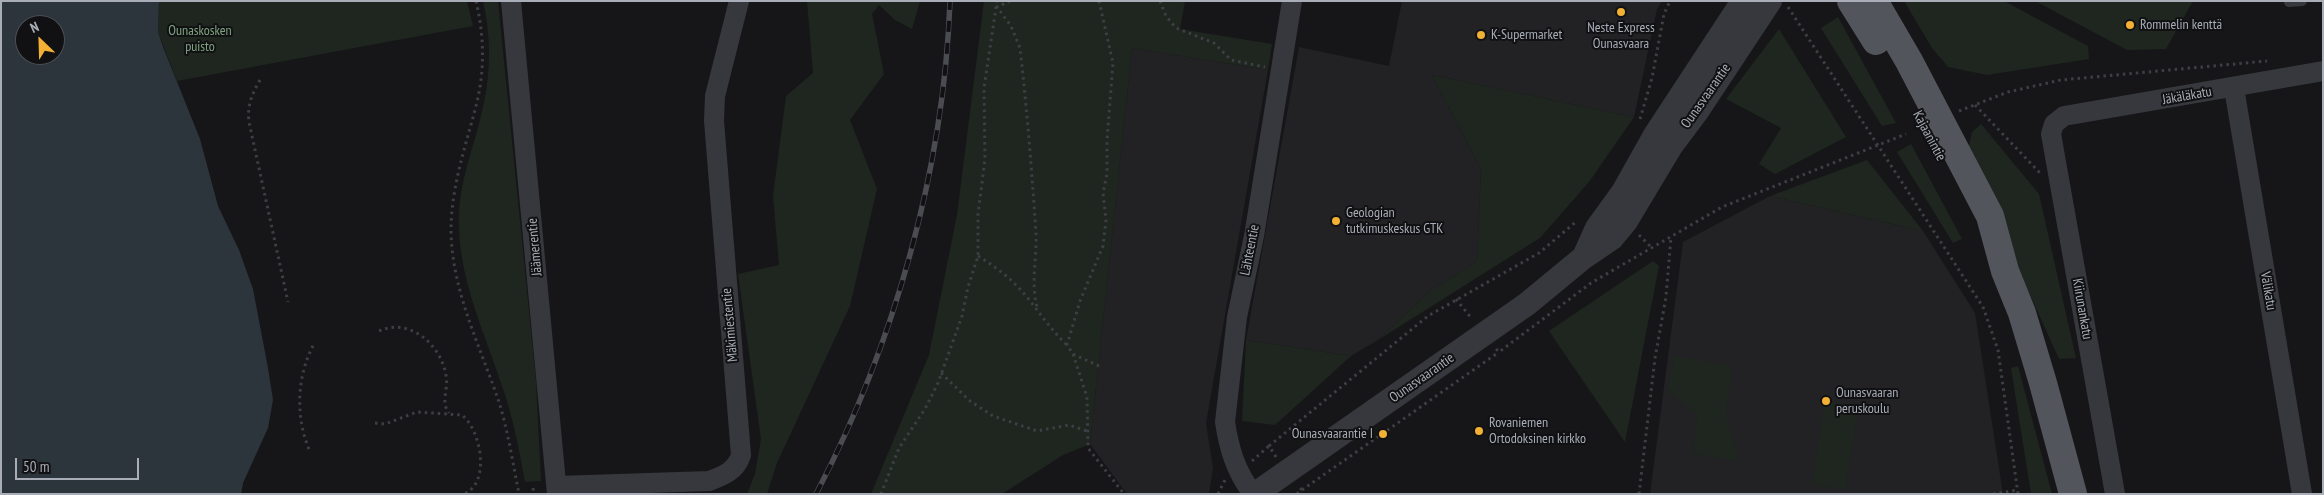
<!DOCTYPE html>
<html>
<head>
<meta charset="utf-8">
<style>
	body { margin:0 }
	#map { position:relative; width:2324px; height:495px; overflow:hidden; background:#161618; font-family:"PT Sans Narrow",sans-serif }
	canvas { display:block }
	.frame { position:absolute; inset:0; border:2px solid #a8adb8; pointer-events:none }
	.north { position:absolute; left:15px; top:15px; width:50px; height:50px; box-sizing:border-box; background:#111113; border:1px solid #4d4f55; border-radius:50%; rotate:336deg; font-size:14px; font-weight:700; line-height:20px; text-align:center; color:#a8adb8 }
	.north::after { content:''; display:block; margin:auto; width:18px; height:22px; background:#f2b134; clip-path:polygon(50% 0,100% 100%,50% 72%,0 100%) }
	.scale { position:absolute; left:15px; top:458px; width:124px; height:22px; box-sizing:border-box; border:2px solid #a8adb8; border-top:0; padding-left:6px; font-size:15px; line-height:18px; white-space:nowrap; color:#a8adb8; -webkit-text-stroke:4px #111113; paint-order:stroke }
</style>
</head>
<body>
<div id="map">
<canvas width="2324" height="495"></canvas>
<div class="frame"></div>
<div class="north">N</div>
<div class="scale">50 m</div>
</div>
<script>
const g = document.querySelector('canvas').getContext('2d');
g.lineJoin = 'round';
function paint(path, color) { g.fillStyle = color; g.fill(path, 'evenodd'); }
function strokePath(path, color, width, dash) { g.strokeStyle = color; g.lineWidth = width; g.lineCap = dash ? 'butt' : 'round'; g.setLineDash(dash || []); g.stroke(path); }
function drawText(font, color, halo, rows, align = 'center') {
  g.font = font + ' "PT Sans Narrow",sans-serif'; g.lineWidth = 4; g.setLineDash([]); g.textBaseline = 'middle'; g.strokeStyle = halo; g.fillStyle = color; for (const [text, x, y, turn = 0] of rows) {
    g.save(); g.translate(x, y); g.rotate((+turn || 0) * Math.PI / 180); g.textAlign = isNaN(turn) ? turn : align; if (halo) g.strokeText(text, 0, 0); g.fillText(text, 0, 0); g.restore();
  }
}
const built = new Path2D(`
	M 1402,1 L 1662,1 L 1657,9 L 1634,117 L 1432,75 L 1481,169 L 1477,262 L 1432,289 L 1378,340 L 1351,356 L 1246,340 L 1299,47 L 1389,66 Z
	M 1132,48 L 1268,70 L 1206,423 L 1213,468 L 1209,494 L 1127,494 L 1090,444 Z
	M 1770,196 L 1923,231 L 1975,313 L 2003,494 L 1650,494 L 1683,242 Z`);
const green = new Path2D(`
	M 159,1 L 467,1 L 473,26 L 177,81 L 158,32 Z
	M 483,1 L 498,1 L 536,381 L 541,481 L 525,482 C 519,449 513,417 502,386 C 485,334 461,284 459,229 C 457,183 474,150 483,107 C 491,72 491,36 483,1 Z
	M 807,1 L 920,1 L 912,29 L 895,20 L 879,5 L 872,14 L 884,74 L 850,120 L 877,189 L 850,306 L 777,463 L 767,494 L 747,494 L 755,474 L 761,439 L 738,274 L 779,265 L 773,196 L 786,96 L 813,73 Z
	M 984,1 L 1185,1 L 1180,29 L 1272,44 L 1268,70 L 1132,48 L 1090,444 L 1063,455 L 1002,494 L 871,494 L 929,355 L 957,215 Z
	M 1904,1 L 2004,1 L 2088,46 L 2089,59 L 1987,75 L 1948,67 L 1932,48 Z
	M 2035,1 L 2193,1 L 2166,49 L 2127,50 Z
	M 1838,17 L 1896,123 L 1882,126 L 1821,28 Z
	M 1779,29 L 1846,137 L 1775,174 L 1759,164 L 1781,128 L 1726,99 Z
	M 1432,75 L 1634,117 L 1589,182 L 1540,238 L 1378,340 L 1432,289 L 1477,262 L 1481,169 Z
	M 1981,124 L 2039,194 L 2076,358 L 2059,359 L 1967,155 L 1972,132 Z
	M 1911,144 L 1962,239 L 1953,243 L 1897,152 Z
	M 1867,160 L 1923,231 L 1770,196 Z
	M 1653,261 L 1659,266 L 1625,442 L 1549,331 Z
	M 1246,340 L 1351,356 L 1275,425 L 1242,421 Z
	M 1675,356 L 1732,366 L 1726,415 L 1739,462 L 1693,454 L 1697,415 L 1668,389 Z
	M 2018,366 L 2052,494 L 2031,494 L 2011,368 Z
	M 1825,401 L 1859,406 L 1845,490 L 1812,484 Z`);
const water = new Path2D(`
	M 1,1 L 159,1 L 158,32 L 163,47 L 200,139 L 218,206 L 239,250 L 253,289 L 268,368 L 273,400 L 268,428 L 243,483 L 241,494 L 1,494 ZM 25,25 L 55,25 L 55,55 L 25,55 Z`);
const path = new Path2D(`
	M 476,1 C 484,35 485,68 477,102 C 466,146 451,186 451,231 C 452,291 480,346 499,402 C 508,431 513,464 519,494
	M 1010,1 L 997,7 L 1011,26 L 1020,48 C 1027,110 1032,172 1036,234 C 1037,259 1030,286 1038,310
	M 1160,1 L 1166,16 L 1176,28 L 1214,43 L 1231,60 L 1265,67
	M 1788,7 L 1983,307 L 1998,350 L 2018,494
	M 260,80 C 252,94 247,105 249,122 L 288,302
	M 1975,105 L 2040,173
	M 1959,111 L 2008,92 L 2061,80 L 2267,61
	M 1640,119 L 1652,78 L 1664,14 L 1670,1
	M 1639,235 L 1651,247
	M 978,256 C 996,267 1013,280 1026,296 C 1040,313 1051,330 1067,345
	M 1456,299 L 1472,319
	M 379,331 C 410,317 441,345 446,375 C 449,388 440,402 449,413
	M 1496,349 L 1499,352 L 1591,283 L 1722,207 L 1906,134
	M 1073,354 L 1087,397 L 1088,448 L 1124,494
	M 1099,366 L 1073,354 L 1067,345 L 1080,301 L 1103,246 L 1106,220 L 1103,193 L 1107,174 L 1107,140 L 1113,63 L 1099,1
	M 941,373 L 970,401 L 993,416 L 1037,431 L 1069,425 L 1087,431
	M 375,423 L 385,424 L 417,412 L 462,415 C 481,430 491,483 464,494
	M 309,449 C 295,416 297,375 314,344
	M 1276,457 L 1269,446 L 1428,316 L 1539,253 L 1577,221
	M 1252,461 L 1269,446
	M 533,488 L 534,494
	M 1302,490 L 1499,352
	M 881,494 L 899,448 L 925,409 L 938,383 L 962,316 L 968,287 L 978,256 L 978,214 L 985,159 L 984,88 L 997,1
	M 1218,494 L 1225,480
	M 1297,494 L 1302,490 L 1298,485
	M 1639,494 L 1655,358 L 1666,297 L 1671,237
	M 1993,494 L 2018,490`);
const service = new Path2D(`
	M 2289,2 L 2302,1`);
const minor = new Path2D(`
	M 511,1 L 557,494
	M 2234,88 L 2302,494
	M 557,486 L 709,481 C 723,476 736,471 741,455 L 714,121 L 715,96 L 739,1
	M 1253,494 C 1236,472 1229,449 1225,422 L 1237,317 L 1254,236 L 1292,1
	M 2115,494 L 2051,134 L 2054,124 L 2064,116 L 2323,71`);
const tertiary = new Path2D(`
	M 1584,257 L 1597,228 L 1623,192 L 1655,135 L 1743,1
	M 1255,494 L 1527,304 L 1584,257 L 1612,238 L 1626,221 L 1671,146 L 1698,110 L 1770,1`);
const primary = new Path2D(`
	M 1851,1 L 1876,41
	M 1874,1 L 1909,61 L 1990,216 L 2005,271 L 2022,313 L 2043,383 L 2073,494`);
const rail = new Path2D(`
	M 816,494 C 894,345 944,169 950,1`);
const markers = [
	[1621,12,5,"#f2b134"],
	[2130,25,5,"#f2b134"],
	[1481,35,5,"#f2b134"],
	[1336,221,5,"#f2b134"],
	[1826,401,5,"#f2b134"],
	[1479,431,5,"#f2b134"],
	[1383,434,5,"#f2b134"]
];
const poiNames = [
	["Rommelin kenttä",2140,25],
	["Neste Express",1621,28,"center"],
	["Ounasvaara",1621,44,"center"],
	["K-Supermarket",1491,35],
	["Geologian",1346,213],
	["tutkimuskeskus GTK",1346,229],
	["Ounasvaaran",1836,393],
	["peruskoulu",1836,409],
	["Rovaniemen",1489,423],
	["Ortodoksinen kirkko",1489,439],
	["Ounasvaarantie I",1373,434,"right"]
];
const parkNames = [
	["Ounaskosken",200,31],
	["puisto",200,47]
];
const streetNames = [
	["Ounasvaarantie",1706,96,-55],
	["Jäkäläkatu",2187,96,-10],
	["Kajaanintie",1929,136,62],
	["Jäämerentie",535,247,-95],
	["Lähteentie",1250,250,-79],
	["Välikatu",2268,291,80],
	["Kiirunankatu",2082,309,80],
	["Mäkimiestentie",730,325,-95],
	["Ounasvaarantie",1422,378,-35]
];
paint(built, '#222225');
paint(green, '#1e261f');
paint(water, '#2c353c');
strokePath(path, '#3d3f44', 3, [2.5, 4]);
strokePath(service, '#37383d', 10);
strokePath(minor, '#37383d', 20);
strokePath(tertiary, '#37383d', 24);
strokePath(primary, '#53555c', 28);
strokePath(rail, '#4a4c52', 5.5);
strokePath(rail, '#111113', 4, [11]);
for (const [x, y, r, color] of markers) { const dot = new Path2D(); dot.arc(x, y, r, 0, 2 * Math.PI); g.fillStyle = color; g.fill(dot); strokePath(dot, '#111113', 2); }
drawText('14px', '#a8adb8', '#111113', poiNames, 'left');
drawText('14px', '#7fa381', '#111113', parkNames);
drawText('14px', '#a8adb8', '#111113', streetNames);
</script>
</body>
</html>
